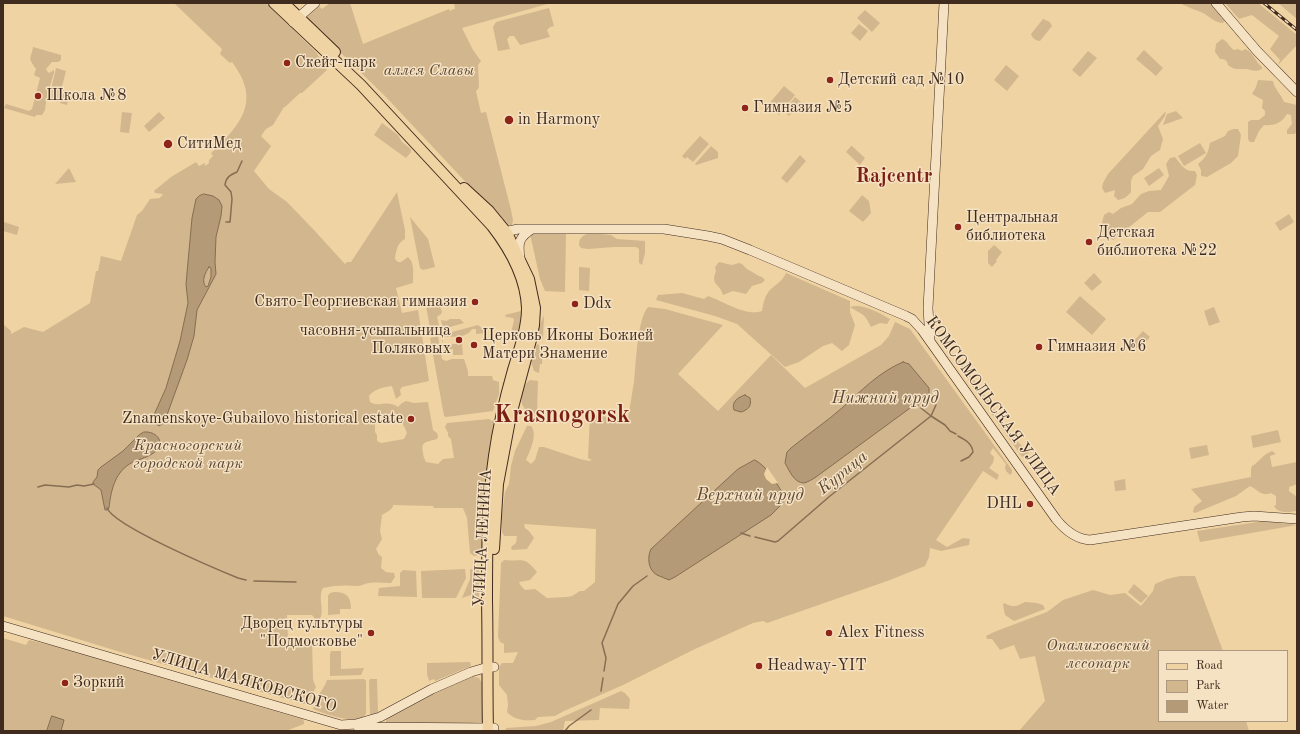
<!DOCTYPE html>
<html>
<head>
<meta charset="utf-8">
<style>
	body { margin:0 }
	#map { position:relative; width:1300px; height:734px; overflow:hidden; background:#f0d3a3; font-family:"Old Standard TT",serif }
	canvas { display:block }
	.frame { position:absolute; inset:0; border:4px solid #402b1f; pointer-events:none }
	.legend { position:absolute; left:1158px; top:650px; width:130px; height:72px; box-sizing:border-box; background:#f5e2c3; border:1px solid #ad9981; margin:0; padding:5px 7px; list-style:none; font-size:12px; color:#402b1f }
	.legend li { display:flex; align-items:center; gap:8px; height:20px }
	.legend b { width:20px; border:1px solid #ad9981 }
</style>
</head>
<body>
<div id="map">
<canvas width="1300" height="734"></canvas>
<div class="frame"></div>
<ul class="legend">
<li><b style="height:5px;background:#f0d3a3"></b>Road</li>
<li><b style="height:11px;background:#d2b68d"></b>Park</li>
<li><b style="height:11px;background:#b49a76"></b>Water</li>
</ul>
</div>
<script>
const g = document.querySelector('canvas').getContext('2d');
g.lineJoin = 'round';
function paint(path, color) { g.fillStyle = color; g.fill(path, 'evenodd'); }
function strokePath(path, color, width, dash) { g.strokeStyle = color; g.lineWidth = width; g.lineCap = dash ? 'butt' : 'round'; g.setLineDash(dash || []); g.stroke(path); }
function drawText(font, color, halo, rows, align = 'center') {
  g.font = font + ' "Old Standard TT",serif'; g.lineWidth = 3; g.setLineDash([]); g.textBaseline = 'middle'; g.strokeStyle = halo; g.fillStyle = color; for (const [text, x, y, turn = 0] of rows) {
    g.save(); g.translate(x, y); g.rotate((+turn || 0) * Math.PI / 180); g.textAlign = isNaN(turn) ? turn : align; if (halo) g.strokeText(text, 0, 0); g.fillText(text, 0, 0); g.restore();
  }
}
const green = new Path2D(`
	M 174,3 L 266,3 L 316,52 L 327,70 L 302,93 L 300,93 L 285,107 L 284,107 L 273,125 L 266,129 L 261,136 L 271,146 L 254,171 L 269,189 L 287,202 L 313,229 L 345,264 L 347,262 L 351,262 L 397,192 L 405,230 L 405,239 C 397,243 396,251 395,259 L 398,262 L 401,262 L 408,257 C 415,263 413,274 413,283 L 396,288 L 402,313 L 418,310 L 429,381 L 402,387 L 400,390 L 401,395 L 396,399 L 392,386 C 384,387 374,389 369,396 L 370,402 C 379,408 387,399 398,407 L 402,403 L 406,401 L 414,403 L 428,402 L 433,430 L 437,433 L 438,436 L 437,439 C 428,442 420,441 423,452 C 423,456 424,458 426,462 L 438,464 L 443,459 L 454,458 L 451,439 L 448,436 L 448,433 L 445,427 L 447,423 L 489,419 L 492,421 L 494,420 L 488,461 L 483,504 L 482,551 L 479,555 L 474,556 L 470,553 L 467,518 L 463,508 L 434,508 L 433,506 L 393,505 C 393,510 386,512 382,515 L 380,531 L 382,539 L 376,549 L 379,555 L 382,557 L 381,568 L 386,572 L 394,573 L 395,577 L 391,583 C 384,583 377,582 369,583 C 365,583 362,586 358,586 C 347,585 334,585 323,588 C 317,597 326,612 319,620 L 316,620 L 312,615 L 287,615 L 288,639 L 312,639 L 313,680 L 316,687 L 308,702 L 304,704 L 117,651 L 3,616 L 3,324 L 11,331 L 11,334 L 24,327 L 43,332 L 90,303 L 96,271 L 98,271 L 101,256 L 121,261 L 137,215 L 142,211 L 150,199 L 160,198 L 163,194 L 155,193 L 154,191 L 171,177 L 196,162 L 199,166 L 205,163 L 205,166 L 209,163 L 209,160 L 213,156 L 211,153 C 217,148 222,143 227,137 C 251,111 253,90 232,62 L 230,63 L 220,54 L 222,49 ZM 393,413 L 399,415 L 407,433 L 404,439 L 381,443 L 377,441 L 377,435 L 375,432 L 375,419 L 377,416 Z
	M 330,3 L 350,3 L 363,44 L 449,9 L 450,11 L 456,8 L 455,8 L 454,3 L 551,3 L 462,28 L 473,50 L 481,61 L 478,65 L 479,87 L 478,89 L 476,91 L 481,113 L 486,112 L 511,210 L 513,220 L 512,225 L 506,225 L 385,96 L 309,22 L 306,16 L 317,6 L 319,6 L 322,9 Z
	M 1180,3 L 1211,3 L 1226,19 L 1223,23 C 1216,23 1210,17 1203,13 C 1195,9 1188,8 1180,3 Z
	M 1225,3 L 1258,3 L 1297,35 L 1297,47 L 1296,46 L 1278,65 L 1280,60 L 1270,49 L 1279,36 L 1252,15 L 1239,19 Z
	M 1278,3 L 1297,3 L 1297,19 Z
	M 549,8 L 554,26 L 550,27 L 547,30 L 550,37 L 520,45 L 514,36 L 510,36 L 507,39 L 510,49 L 498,51 L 493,27 L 496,22 Z
	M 865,10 L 880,23 L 872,32 L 857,18 Z
	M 1043,19 L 1050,22 L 1052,26 L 1040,41 C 1036,41 1032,38 1031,34 Z
	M 859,24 L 868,31 L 860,41 L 851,33 Z
	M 1222,39 C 1228,41 1229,47 1234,50 L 1238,49 L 1242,51 L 1245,49 C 1254,52 1255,62 1262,67 L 1262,69 C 1254,73 1252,69 1245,69 C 1238,69 1234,70 1228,65 C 1227,60 1225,59 1220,59 L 1215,52 L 1216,44 Z
	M 33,47 L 61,55 L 61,60 L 58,62 L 52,62 L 46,69 L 47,71 L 49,73 L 54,70 L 54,73 L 47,96 L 45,110 L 42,115 L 36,115 L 35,117 L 4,108 L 6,104 L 29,111 L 32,109 L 40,78 L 34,75 L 36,69 C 27,56 31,60 33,47 Z
	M 1144,50 L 1163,68 L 1156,76 L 1136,59 Z
	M 1088,51 L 1097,58 L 1080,77 L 1072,70 Z
	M 1006,65 L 1019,76 L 1007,91 L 994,80 Z
	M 56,68 L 66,71 L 58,102 L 49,99 Z
	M 1258,80 L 1273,81 C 1275,90 1281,94 1284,102 L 1297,105 L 1297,130 L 1295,134 L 1287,134 L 1287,130 L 1292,124 L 1291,115 L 1287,114 C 1282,123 1274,126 1264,125 L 1259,131 L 1254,142 L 1250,142 L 1248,139 L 1248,122 L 1251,120 L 1259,120 L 1265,115 L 1265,111 L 1262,108 L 1263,100 L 1252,94 L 1256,87 Z
	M 784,86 L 795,95 L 779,115 L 768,105 Z
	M 63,90 L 70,91 L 67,105 L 60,103 Z
	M 795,97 L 801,102 L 789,116 L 784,111 Z
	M 1166,111 L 1165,116 L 1158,126 L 1163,139 L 1160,150 L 1151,156 L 1143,169 L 1133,176 L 1131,181 L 1131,192 C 1127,197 1124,199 1118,200 L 1114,196 L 1115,190 L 1105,193 L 1102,188 L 1103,183 L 1108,174 Z
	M 1176,111 L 1183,118 L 1163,125 L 1167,114 Z
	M 122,112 L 132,113 L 129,133 L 120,132 Z
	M 159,112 L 165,118 L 149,132 L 144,126 Z
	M 382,123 L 398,135 L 402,142 L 411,149 L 411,152 L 406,158 L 374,135 Z
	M 1233,129 L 1238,129 L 1241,135 L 1238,156 L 1231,163 L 1207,177 L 1201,176 L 1201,170 L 1198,164 C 1206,158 1208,153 1210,143 L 1225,136 L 1228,131 Z
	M 700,136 L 709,144 L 693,162 L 687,157 L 685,159 L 682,156 Z
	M 1200,143 L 1206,153 L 1184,166 L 1178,156 Z
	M 711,146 L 718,152 L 718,158 L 696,165 L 695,164 Z
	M 851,146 L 852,146 L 865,158 L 860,165 L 846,152 Z
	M 800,155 L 806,161 L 787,183 L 781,178 Z
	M 1175,157 C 1181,164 1184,172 1195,171 L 1197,175 L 1195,185 L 1160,212 L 1148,212 L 1113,240 C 1101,232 1100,229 1104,215 L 1109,212 L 1113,214 L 1121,208 L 1132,204 L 1141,194 L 1149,191 L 1161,190 L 1169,176 L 1166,164 L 1170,158 Z
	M 69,168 L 76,182 L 55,184 Z
	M 1159,168 L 1164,175 L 1149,186 L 1144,178 Z
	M 862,195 L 869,201 L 871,213 L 863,222 L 849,211 Z
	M 1289,214 L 1294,222 L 1280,231 L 1275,223 Z
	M 410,217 L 428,239 L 435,267 L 423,270 L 420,268 Z
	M 4,222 L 19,227 L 17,235 L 3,231 Z
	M 566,233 L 565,292 L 545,291 L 540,279 L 530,234 Z
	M 591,233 L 611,235 L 617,239 L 645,241 L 645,253 L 642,265 L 639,263 L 639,249 L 636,247 L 614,247 L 588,249 L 581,248 L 579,245 C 579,237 583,235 591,233 Z
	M 994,245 L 1002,252 L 996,260 L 997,261 L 992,267 L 988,263 L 988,251 Z
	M 719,262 L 732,265 L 739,263 L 742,264 L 747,269 L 759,276 L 762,277 L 765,280 L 762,283 L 752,286 L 746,294 L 733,291 L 723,295 C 720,283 710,286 716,271 L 715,267 Z
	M 579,267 L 590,268 L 589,291 L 579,290 Z
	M 786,273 L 850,301 L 850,307 C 862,303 879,313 890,319 L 887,324 L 880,323 L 871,327 C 864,312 862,315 850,307 L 850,312 L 855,325 L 849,345 L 842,351 L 832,343 L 823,346 L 799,362 L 785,367 L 737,324 L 715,316 L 656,300 L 658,295 L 682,293 L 704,299 L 708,296 C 723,301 746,317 762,311 C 763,304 765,295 770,290 C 777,283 782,282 786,273 Z
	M 1094,273 L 1102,282 L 1092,291 L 1084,283 Z
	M 1080,296 L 1106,319 L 1092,335 L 1066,312 Z
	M 437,298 L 442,312 L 441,314 L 437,317 L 440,329 L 438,332 L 431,334 L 425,300 Z
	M 648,307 L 665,309 L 723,325 L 678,374 L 718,411 L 771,355 L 805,388 L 881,345 L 889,336 L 895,322 L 910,329 L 1012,470 L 1012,473 L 1010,475 L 1006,471 L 1005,468 L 1006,464 L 993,448 L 990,453 L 994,457 L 993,463 L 989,468 L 999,475 L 997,480 L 983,471 L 936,540 L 947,547 L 963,538 L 970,539 L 969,545 L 941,551 L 930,548 L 929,557 L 925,566 L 890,580 L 767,623 L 763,621 L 753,623 L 695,649 L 623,685 L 564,711 L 555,716 L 538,717 L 535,720 C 525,721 514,720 507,712 L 508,705 L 507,695 L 499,685 L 499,667 L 502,663 L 513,663 L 518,652 L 504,653 L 504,644 L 500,642 L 498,637 L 501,563 L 504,560 C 524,562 523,555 537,572 L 530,580 L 519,582 L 521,586 L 525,590 L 535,589 L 547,598 L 567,597 L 572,596 L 580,591 L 584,591 L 595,582 L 596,529 L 524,524 L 525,528 L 529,531 L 534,538 L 527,549 L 512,550 L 511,547 L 516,543 L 517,536 L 504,536 L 502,532 L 502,516 L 505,492 L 509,484 L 511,466 L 515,451 L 527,426 L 531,426 C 538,434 530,451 526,460 L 531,464 L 535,460 L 539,447 L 544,447 L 580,459 L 589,461 L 592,460 L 588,458 L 590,415 L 628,419 C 630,406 632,394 634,382 C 636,365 637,319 648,307 Z
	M 1214,307 L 1220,322 L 1209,326 L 1204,311 Z
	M 521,311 L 520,324 L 516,337 L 510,337 L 514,320 L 513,318 L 506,317 L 505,315 Z
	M 544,315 L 543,339 L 540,340 L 536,339 L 539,327 Z
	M 450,319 L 460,319 L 464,323 L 443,329 L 441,320 L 446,321 Z
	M 478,325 L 486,331 L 485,333 L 476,334 L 476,329 L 472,329 C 466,339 453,336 443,337 L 443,344 L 462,344 L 463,355 L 453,355 L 453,349 L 444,349 L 441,335 Z
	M 1143,331 L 1150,337 L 1139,350 L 1132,343 Z
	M 438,336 L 442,359 L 446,361 L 452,359 L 464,359 L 468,371 L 468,376 L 492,376 L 493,380 L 499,382 L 499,394 L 493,411 L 446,417 L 444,416 L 430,338 Z
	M 537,344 L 542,346 L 543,350 L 542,364 L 540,364 L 539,373 L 534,371 L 531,362 Z
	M 958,360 L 961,361 L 990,403 L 986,406 L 958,365 L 957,363 Z
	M 530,380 L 538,381 L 537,413 L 528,412 C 526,410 523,407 522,404 C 520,398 524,383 530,380 Z
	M 994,409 L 1019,443 L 1029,453 L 1022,457 L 991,413 L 991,411 Z
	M 1278,430 L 1281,442 L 1253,448 L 1251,436 Z
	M 1207,445 L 1209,455 L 1191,459 L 1189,448 Z
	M 1272,451 L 1276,454 L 1270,456 L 1272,467 L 1297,462 L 1297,484 L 1289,487 L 1289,491 L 1297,497 L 1297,511 C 1289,512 1278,514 1274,506 L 1276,505 L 1276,496 L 1271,493 C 1262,497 1258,490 1250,486 L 1236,496 L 1195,513 L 1193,512 L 1194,507 L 1202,501 L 1191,489 L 1251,477 L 1251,469 L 1252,466 C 1258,463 1262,455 1272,451 Z
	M 1125,479 L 1126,490 L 1115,491 L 1114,481 Z
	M 1264,521 L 1297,525 L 1200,542 L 1197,531 Z
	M 465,569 L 466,578 L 456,598 L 422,598 L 421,571 Z
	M 470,569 L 479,570 L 479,597 L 471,597 L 471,595 L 462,598 L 470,579 Z
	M 403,570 L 416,571 L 417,597 L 378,596 L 379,588 L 400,586 L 400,573 Z
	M 1180,576 L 1195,576 L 1223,651 L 1159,651 L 1159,721 L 1246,721 L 1249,731 L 1019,731 L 1045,701 L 1035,656 L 1020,659 L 1014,645 L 1000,650 L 992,639 L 987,639 L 986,636 L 994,632 L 1047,612 L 1063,600 L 1093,590 L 1110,595 L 1125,593 L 1141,606 L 1153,591 L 1155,584 L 1167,579 Z
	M 1134,584 L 1148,596 L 1141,603 L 1128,592 Z
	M 334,592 C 346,592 351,596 351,609 L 340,609 L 340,614 L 328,615 L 328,596 L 330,593 Z
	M 1025,602 L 1037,603 L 1043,605 L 1045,609 L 1014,621 L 1005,615 L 1003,605 L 1004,603 C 1014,608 1015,607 1025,602 Z
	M 3,638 L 26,645 L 29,640 L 68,649 L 298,718 L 303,719 L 304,722 L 304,724 L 286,731 L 3,731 Z
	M 331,651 L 341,651 L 341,669 L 364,668 L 361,675 L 330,676 L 330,654 Z
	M 470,662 L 471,666 L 435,681 L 434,679 L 429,681 L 427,674 L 427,663 Z
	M 471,676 L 479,678 L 482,683 L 484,720 L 483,722 L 460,724 L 386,723 L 386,720 L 387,718 L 430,694 Z
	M 364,679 L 366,681 L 366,714 C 364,717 361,719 358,719 C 345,721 325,714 313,709 L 315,701 L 325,685 L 327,680 Z
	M 370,679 L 377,679 L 378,713 L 371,715 L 370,714 L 369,681 Z
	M 621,691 L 625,693 L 630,699 L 629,709 L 600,708 L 599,720 L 565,721 L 563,731 L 505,731 L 506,728 L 536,726 L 551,722 Z`);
const water = new Path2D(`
	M 204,194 L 213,196 L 219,200 L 222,206 L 221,216 L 216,237 L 215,262 L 216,274 L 197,310 L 194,336 L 187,360 L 164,423 L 159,426 L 154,422 L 153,417 L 166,388 L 180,341 L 188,303 L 186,284 L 192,218 L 196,199 L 199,196 ZM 209,267 L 211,268 L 211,277 L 208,286 L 206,287 C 201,281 205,273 209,267 Z
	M 903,362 L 909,364 L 929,388 L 929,395 L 917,403 L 816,477 C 813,479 808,482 804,483 C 794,483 789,470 785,463 L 787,452 L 791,448 C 808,434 826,422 842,408 C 861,391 879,372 903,362 Z
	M 745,395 L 750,398 C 752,406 748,410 741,412 L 734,410 C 731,402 738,397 745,395 Z
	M 144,432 C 153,431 162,437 160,447 C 151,457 145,457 133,462 C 115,471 111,490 109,508 L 107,510 L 105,510 L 101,490 L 93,484 L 93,482 L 97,477 L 98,470 L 101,467 L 123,451 L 139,435 Z
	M 755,460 C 768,467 777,484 785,497 L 782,504 L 771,515 L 675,577 L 669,580 C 665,578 661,577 657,575 C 648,570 647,557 651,549 L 738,469 Z
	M 52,716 L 64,720 L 61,731 L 47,731 Z`);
const pier = new Path2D(`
	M 767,467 L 778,483 L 772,484 L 766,479 L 764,474 Z`);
const stream = new Path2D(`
	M 226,222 L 230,222 L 232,199 L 231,192 L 225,185 C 226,177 230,175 237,172 L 242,161
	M 917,403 L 918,405
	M 921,408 L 931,416 L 945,425 L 950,431 L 956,434
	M 958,436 C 966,440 972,444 973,452 L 969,457 L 961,461
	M 38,487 L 45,485 L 69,487 L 77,485 L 84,486 L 94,484
	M 107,508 C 114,526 216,569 238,578 L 246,580
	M 741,533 L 750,536
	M 755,537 L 775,542 L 778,541 L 830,496 L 931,416 L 936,405
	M 254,581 L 296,582
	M 604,671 L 606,658 L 602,643 L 618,604 L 633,586 L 647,576
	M 601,691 L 603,678
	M 565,731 L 569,726 L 591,710`);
const secondary = new Path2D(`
	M 1216,3 L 1257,51 L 1297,92
	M 293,22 L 315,3
	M 501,236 L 509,231 L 518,229 L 664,229 L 708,236 L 722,239 L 750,250 L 906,316 L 912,319 L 922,330 L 1056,519 C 1064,529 1076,539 1090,540 L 1242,517 L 1254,516 L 1297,519
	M 520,259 C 518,243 518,238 532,229
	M 930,340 L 928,308 L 944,3
	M 3,626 L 341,725 L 356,724 L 380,717 L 432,689 L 471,672 L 488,667 L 494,667
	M 358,727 L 494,728`);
const primary = new Path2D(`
	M 274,3 L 361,85 L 492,226 C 509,248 526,278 527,308 C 527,329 519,350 513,370 C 505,398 498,427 494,456 C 487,504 487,552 487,601 C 488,644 487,688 488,731
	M 284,3 L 335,52
	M 464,188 L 489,211 L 507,233 L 529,279 L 535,308 L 534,325 L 531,340 L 511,415 L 498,484 L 494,549`);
const rail = new Path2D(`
	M 1264,3 L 1297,30`);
const markers = [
	[287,63,4,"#8f2418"],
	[830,80,4,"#8f2418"],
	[38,96,4,"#8f2418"],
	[745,108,4,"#8f2418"],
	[509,120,5,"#8f2418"],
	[168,144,5,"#8f2418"],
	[958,227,4,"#8f2418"],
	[1089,242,4,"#8f2418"],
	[475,302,4,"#8f2418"],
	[575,304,4,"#8f2418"],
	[459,340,4,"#8f2418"],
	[474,345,4,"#8f2418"],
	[1039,347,4,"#8f2418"],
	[411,419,4,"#8f2418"],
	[1030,504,4,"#8f2418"],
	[371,633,4,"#8f2418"],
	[829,633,4,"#8f2418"],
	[759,666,4,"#8f2418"],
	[65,683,4,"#8f2418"]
];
const poiNames = [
	["Скейт-парк",295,63],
	["Детский сад №10",838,80],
	["Школа №8",46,96],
	["Гимназия №5",753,108],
	["in Harmony",518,120],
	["СитиМед",177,144],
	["Центральная",966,218],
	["библиотека",966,236],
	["Детская",1097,233],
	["библиотека №22",1097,251],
	["Свято-Георгиевская гимназия",467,302,"right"],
	["Ddx",583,304],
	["часовня-усыпальница",451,331,"right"],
	["Поляковых",451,349,"right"],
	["Церковь Иконы Божией",482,336],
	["Матери Знамение",482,354],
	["Гимназия №6",1047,347],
	["Znamenskoye-Gubailovo historical estate",403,419,"right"],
	["DHL",1022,504,"right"],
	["Дворец культуры",363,624,"right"],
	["\"Подмосковье\"",363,642,"right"],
	["Alex Fitness",837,633],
	["Headway-YIT",767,666],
	["Зоркий",73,683]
];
const parkNames = [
	["аллея Славы",429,71],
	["Красногорский",188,446],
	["городской парк",188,464],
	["Опалиховский",1098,646],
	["лесопарк",1098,664]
];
const streetNames = [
	["КОМСОМОЛЬСКАЯ УЛИЦА",993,406,54],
	["УЛИЦА ЛЕНИНА",483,538,-87],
	["УЛИЦА МАЯКОВСКОГО",244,681,16]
];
const waterNames = [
	["Нижний пруд",885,399],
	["Курица",843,473,-39],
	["Верхний пруд",750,496]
];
const districtNames = [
	["Rajcentr",894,177]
];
const townNames = [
	["Krasnogorsk",562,416]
];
paint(green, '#d2b68d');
paint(water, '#b49a76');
strokePath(water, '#866e53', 1);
paint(pier, '#f0d3a3');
strokePath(stream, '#866e53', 1.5);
strokePath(secondary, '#402b1f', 10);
strokePath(primary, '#402b1f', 12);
strokePath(secondary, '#f5e2c3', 9);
strokePath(primary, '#f0d3a3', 10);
strokePath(rail, '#402b1f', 3);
strokePath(rail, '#f5e2c3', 1.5, [4.5]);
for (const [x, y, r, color] of markers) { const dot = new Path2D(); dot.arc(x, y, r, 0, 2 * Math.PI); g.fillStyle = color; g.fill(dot); strokePath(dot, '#f5e2c3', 1.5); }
drawText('16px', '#402b1f', '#f5e2c3', poiNames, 'left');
drawText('italic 16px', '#5d4735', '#f5e2c3', parkNames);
drawText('16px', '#402b1f', '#f5e2c3', streetNames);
drawText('italic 17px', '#5d4735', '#f5e2c3', waterNames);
drawText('bold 20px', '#7a1f14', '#f5e2c3', districtNames);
drawText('bold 24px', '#7a1f14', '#f5e2c3', townNames);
</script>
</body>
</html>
